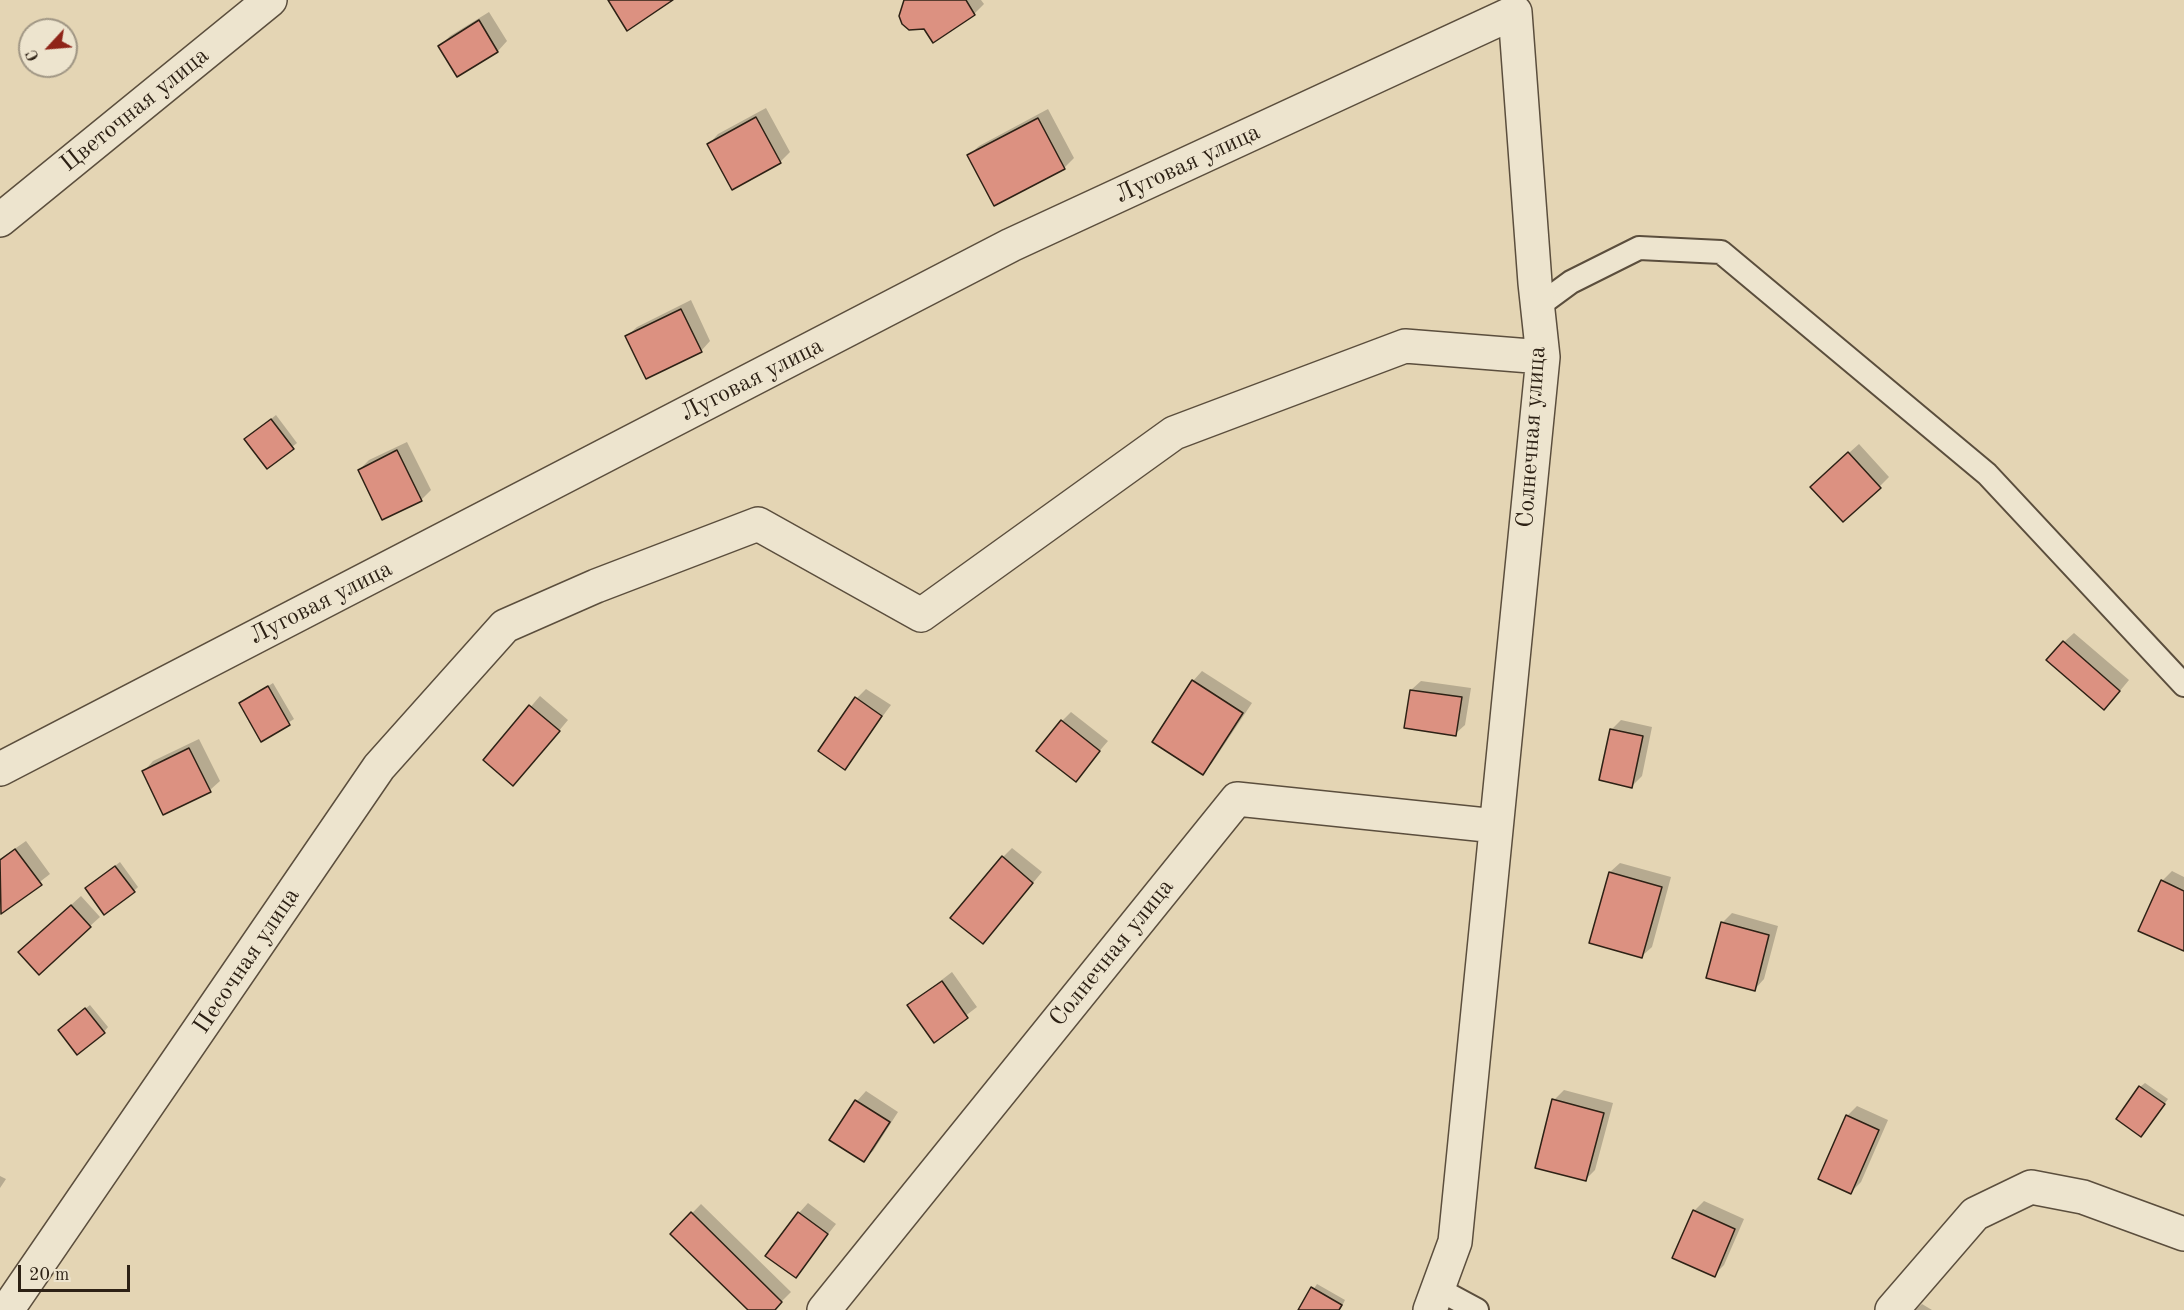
<!DOCTYPE html>
<html>
<head>
<meta charset="utf-8">
<style>
	body { margin:0 }
	#map { position:relative; width:2184px; height:1310px; overflow:hidden; background:#e4d5b4; font-family:"Old Standard TT",serif }
	canvas { display:block }
	.north { position:absolute; left:18px; top:18px; width:60px; height:60px; box-sizing:border-box; background:#ede4ce; border:2px solid #a09684; border-radius:50%; rotate:244deg; font-size:16px; font-weight:700; line-height:24px; text-align:center; color:#2d2115 }
	.north::after { content:''; display:block; margin:auto; width:21px; height:27px; background:#8f2418; clip-path:polygon(50% 0,100% 100%,50% 72%,0 100%) }
	.scale { position:absolute; left:18px; top:1265px; width:112px; height:27px; box-sizing:border-box; border:3px solid #2d2115; border-top:0; padding-left:8px; font-size:18px; line-height:21px; white-space:nowrap; color:#2d2115; -webkit-text-stroke:4px #ede4ce; paint-order:stroke }
</style>
</head>
<body>
<div id="map">
<canvas width="2184" height="1310"></canvas>
<div class="north">С</div>
<div class="scale">20 m</div>
</div>
<script>
const g = document.querySelector('canvas').getContext('2d');
g.lineJoin = 'round';
function paint(path, color) { g.fillStyle = color; g.fill(path, 'evenodd'); }
function strokePath(path, color, width, dash) { g.strokeStyle = color; g.lineWidth = width; g.lineCap = dash ? 'butt' : 'round'; g.setLineDash(dash || []); g.stroke(path); }
function drawText(font, color, halo, rows, align = 'center') {
  g.font = font + ' "Old Standard TT",serif'; g.lineWidth = 4.5; g.setLineDash([]); g.textBaseline = 'middle'; g.strokeStyle = halo; g.fillStyle = color; for (const [text, x, y, turn = 0] of rows) {
    g.save(); g.translate(x, y); g.rotate((+turn || 0) * Math.PI / 180); g.textAlign = isNaN(turn) ? turn : align; if (halo) g.strokeText(text, 0, 0); g.fillText(text, 0, 0); g.restore();
  }
}
const shadow = new Path2D(`
	M 906,0 L 981,0 L 984,4 L 974,14 L 933,41 Z
	M 489,12 L 507,41 L 498,51 L 458,75 L 440,46 L 450,36 Z
	M 766,108 L 790,152 L 780,162 L 709,144 L 718,134 Z
	M 1048,109 L 1074,158 L 1064,168 L 969,155 L 979,146 Z
	M 691,300 L 710,341 L 701,351 L 627,336 L 637,327 Z
	M 276,415 L 297,443 L 267,467 L 251,435 Z
	M 407,442 L 431,490 L 421,500 L 359,470 L 369,460 Z
	M 1859,444 L 1889,477 L 1880,486 L 1822,477 Z
	M 2074,633 L 2129,680 L 2114,698 L 2064,642 Z
	M 1202,671 L 1252,703 L 1212,763 L 1202,773 L 1193,681 Z
	M 1421,681 L 1471,688 L 1465,725 L 1455,734 L 1411,690 Z
	M 273,683 L 294,719 L 262,740 L 241,704 Z
	M 866,689 L 891,705 L 844,768 L 857,698 Z
	M 540,696 L 568,720 L 523,774 L 485,760 Z
	M 1071,712 L 1108,741 L 1075,780 L 1062,721 Z
	M 1621,720 L 1652,727 L 1642,776 L 1632,786 L 1611,730 Z
	M 199,739 L 220,781 L 210,790 L 144,771 L 153,761 Z
	M 26,841 L 50,874 L 1,912 L 0,859 Z
	M 1012,848 L 1042,872 L 992,932 L 1003,857 Z
	M 120,862 L 138,887 L 134,891 L 91,884 Z
	M 1620,863 L 1671,877 L 1652,947 L 1642,956 L 1591,942 L 1610,872 Z
	M 2172,871 L 2184,877 L 2184,949 L 2162,881 Z
	M 81,896 L 100,917 L 39,972 L 30,942 Z
	M 1732,913 L 1778,926 L 1764,979 L 1755,989 L 1722,923 Z
	M 952,972 L 977,1007 L 934,1040 L 909,1005 Z
	M 90,1005 L 108,1027 L 104,1032 L 64,1025 Z
	M 2145,1083 L 2168,1099 L 2145,1131 L 2140,1087 Z
	M 1564,1090 L 1613,1103 L 1595,1170 L 1585,1180 L 1554,1100 Z
	M 866,1091 L 898,1112 L 873,1151 L 863,1160 L 857,1101 Z
	M 1857,1106 L 1888,1120 L 1861,1182 L 1851,1192 L 1847,1116 Z
	M 0,1176 L 6,1179 L 0,1188 Z
	M 1704,1201 L 1744,1219 L 1724,1265 L 1714,1275 L 1694,1211 Z
	M 808,1203 L 836,1224 L 795,1276 L 799,1213 Z
	M 701,1204 L 791,1292 L 773,1310 L 750,1310 L 672,1234 Z
	M 1317,1284 L 1345,1300 L 1340,1310 L 1300,1310 Z
	M 1922,1304 L 1932,1310 L 1915,1310 Z`);
const building = new Path2D(`
	M 608,0 L 673,0 L 627,31 Z
	M 904,0 L 966,0 L 975,15 L 933,43 L 924,29 L 909,30 L 902,24 L 899,16 Z
	M 479,20 L 498,52 L 457,77 L 438,46 Z
	M 756,117 L 781,163 L 732,190 L 707,144 Z
	M 1038,118 L 1065,169 L 994,206 L 967,155 Z
	M 681,309 L 702,352 L 646,379 L 625,336 Z
	M 271,419 L 294,449 L 267,469 L 244,439 Z
	M 397,450 L 422,501 L 382,520 L 358,470 Z
	M 1848,452 L 1881,488 L 1843,522 L 1810,487 Z
	M 2063,641 L 2120,691 L 2104,710 L 2046,660 Z
	M 1192,680 L 1243,713 L 1203,775 L 1152,742 Z
	M 268,686 L 290,725 L 261,742 L 239,703 Z
	M 1410,690 L 1462,697 L 1456,736 L 1404,728 Z
	M 855,697 L 882,716 L 845,770 L 818,751 Z
	M 529,705 L 560,731 L 513,786 L 483,760 Z
	M 1061,720 L 1100,751 L 1076,782 L 1036,751 Z
	M 1610,729 L 1643,736 L 1632,788 L 1599,780 Z
	M 189,748 L 211,792 L 163,815 L 142,771 Z
	M 15,849 L 42,885 L 1,914 L 0,860 Z
	M 1002,856 L 1033,883 L 983,944 L 950,918 Z
	M 115,866 L 135,892 L 104,915 L 85,888 Z
	M 1609,872 L 1662,887 L 1642,958 L 1589,943 Z
	M 2161,880 L 2184,891 L 2184,951 L 2138,931 Z
	M 71,905 L 91,927 L 39,975 L 18,952 Z
	M 1721,922 L 1769,935 L 1755,991 L 1706,978 Z
	M 942,981 L 968,1018 L 934,1043 L 907,1005 Z
	M 85,1008 L 105,1033 L 77,1055 L 58,1030 Z
	M 2139,1086 L 2165,1104 L 2141,1137 L 2116,1119 Z
	M 1552,1099 L 1604,1113 L 1586,1181 L 1535,1168 Z
	M 855,1100 L 890,1122 L 864,1162 L 829,1140 Z
	M 1846,1115 L 1879,1130 L 1851,1194 L 1818,1179 Z
	M 1693,1210 L 1735,1229 L 1715,1277 L 1672,1258 Z
	M 691,1212 L 782,1302 L 775,1310 L 748,1310 L 670,1234 Z
	M 798,1212 L 828,1234 L 796,1278 L 765,1256 Z
	M 1311,1287 L 1342,1305 L 1339,1310 L 1298,1310 Z`);
const lane = new Path2D(`
	M 1537,307 L 1571,282 L 1639,248 L 1721,252 L 1987,474 L 2184,685
	M 1438,1289 L 1477,1310`);
const street = new Path2D(`
	M 0,220 L 270,0
	M 0,769 L 1011,245 L 1515,12
	M 7,1310 L 379,767 L 505,626 L 596,586 L 758,524 L 921,615 L 1174,433 L 1405,346 L 1543,357
	M 824,1310 L 1237,799 L 1496,826
	M 1430,1310 L 1455,1242 L 1543,357 L 1535,283 L 1515,12
	M 1892,1310 L 1975,1214 L 2031,1187 L 2083,1197 L 2184,1234`);
const streetNames = [
	["Цветочная улица",135,110,-39],
	["Луговая улица",1188,164,-25],
	["Луговая улица",752,380,-27],
	["Солнечная улица",1532,437,-86],
	["Луговая улица",321,603,-27],
	["Солнечная улица",1112,953,-51],
	["Песочная улица",247,961,-56]
];
paint(shadow, '#0003');
paint(building, '#dc9181');
strokePath(building, '#2d2115', 1.5);
strokePath(lane, '#5b4e3d', 26);
strokePath(street, '#5b4e3d', 36);
strokePath(lane, '#ede4ce', 22);
strokePath(street, '#ede4ce', 33);
drawText('24px', '#2d2115', '#ede4ce', streetNames);
</script>
</body>
</html>
